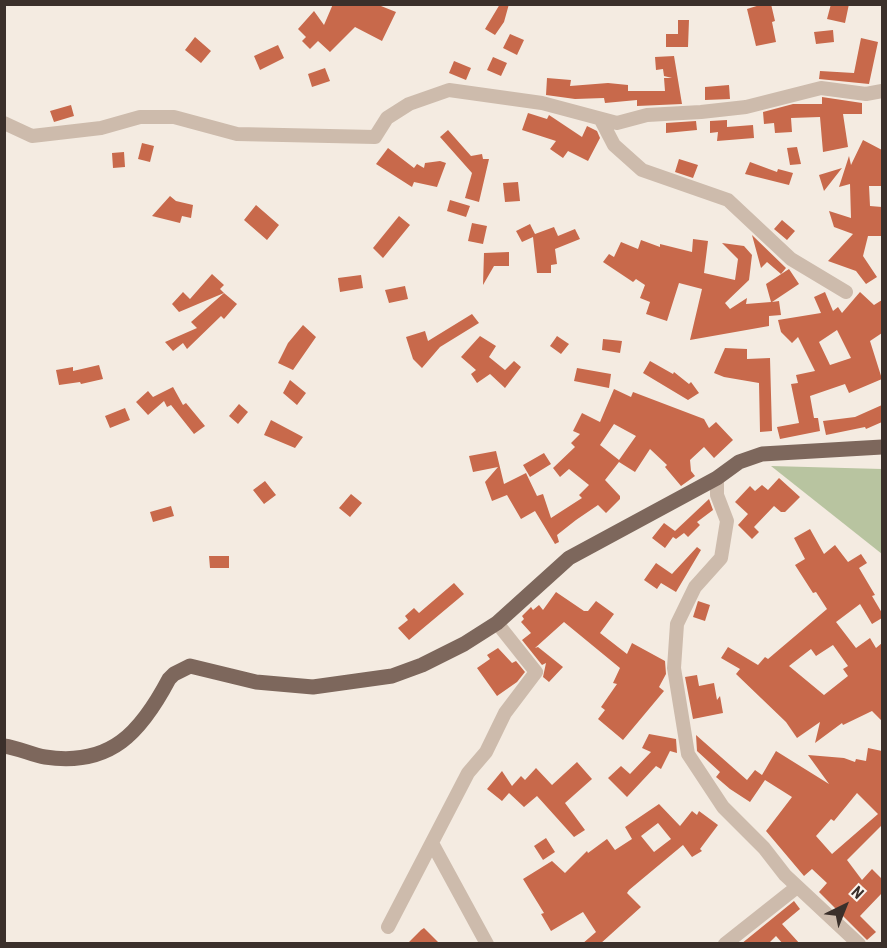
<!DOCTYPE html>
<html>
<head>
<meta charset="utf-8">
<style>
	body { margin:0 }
	#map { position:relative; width:887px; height:948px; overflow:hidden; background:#f4ebe1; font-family:"Roboto Condensed",sans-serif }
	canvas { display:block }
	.frame { position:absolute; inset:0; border:6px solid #3b302b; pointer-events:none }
	.north { position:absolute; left:815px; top:876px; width:60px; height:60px; -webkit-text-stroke:4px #fbf5ee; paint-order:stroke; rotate:43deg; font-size:16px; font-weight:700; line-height:24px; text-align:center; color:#3b302b }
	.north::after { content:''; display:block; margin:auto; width:21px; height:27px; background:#3b302b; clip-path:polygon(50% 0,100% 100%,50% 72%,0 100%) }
</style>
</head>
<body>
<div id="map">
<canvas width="887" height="948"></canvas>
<div class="frame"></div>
<div class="north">N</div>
</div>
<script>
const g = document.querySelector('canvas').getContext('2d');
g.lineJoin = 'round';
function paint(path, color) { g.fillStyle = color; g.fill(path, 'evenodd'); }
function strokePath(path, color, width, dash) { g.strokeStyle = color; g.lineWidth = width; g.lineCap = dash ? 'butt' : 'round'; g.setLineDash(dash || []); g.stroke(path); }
const green = new Path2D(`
	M 771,466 L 882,469 L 882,554 Z`);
const building = new Path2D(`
	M 333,4 L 376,4 L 396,12 L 382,41 L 355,27 L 330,52 L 318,41 L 310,49 L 302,41 L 306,37 L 298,29 L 314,11 L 324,25 Z
	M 500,4 L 509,4 L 504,22 L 495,35 L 485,29 Z
	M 763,4 L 771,4 L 775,21 L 772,22 L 776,42 L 756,46 L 747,9 Z
	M 831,4 L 849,4 L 845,23 L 827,19 Z
	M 678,20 L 689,20 L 688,47 L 666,47 L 666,34 L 678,34 Z
	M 833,30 L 834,42 L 816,44 L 814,32 Z
	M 510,34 L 524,40 L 517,55 L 503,48 Z
	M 195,37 L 211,51 L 201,63 L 185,50 Z
	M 861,38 L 878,42 L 869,84 L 819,79 L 820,71 L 854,73 Z
	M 278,45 L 284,58 L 260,70 L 254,56 Z
	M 674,56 L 682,104 L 637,106 L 637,100 L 605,103 L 604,98 L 575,99 L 546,95 L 547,78 L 571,80 L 570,86 L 608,83 L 628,85 L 628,91 L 665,91 L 664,78 L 672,78 L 664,76 L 663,69 L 656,70 L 655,57 Z
	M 493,57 L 507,63 L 501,76 L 487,70 Z
	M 454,61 L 471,68 L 466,80 L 449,73 Z
	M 325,68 L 330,81 L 312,87 L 308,74 Z
	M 729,85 L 730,99 L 705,100 L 705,87 Z
	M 822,97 L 862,103 L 862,114 L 843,114 L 848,147 L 823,152 L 820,117 L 791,118 L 792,132 L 775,133 L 774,123 L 764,124 L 763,112 L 793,104 L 822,104 Z
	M 71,105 L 74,116 L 54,122 L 50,111 Z
	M 528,113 L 547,119 L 549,115 L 582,137 L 587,126 L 597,131 L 600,138 L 588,161 L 568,151 L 563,158 L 550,149 L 556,141 L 522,130 Z
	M 727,120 L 727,127 L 753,125 L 754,138 L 717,141 L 718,132 L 710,133 L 710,121 Z
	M 696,121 L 697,130 L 666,133 L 666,123 Z
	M 448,130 L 471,156 L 482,154 L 483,159 L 489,159 L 479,202 L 465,198 L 472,173 L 440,137 Z
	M 863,140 L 882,150 L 882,186 L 869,186 L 870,206 L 882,207 L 882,236 L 868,236 L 863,256 L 877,277 L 866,284 L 856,271 L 828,261 L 853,234 L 834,227 L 829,211 L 851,218 L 850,184 L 839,187 L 849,156 L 851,165 Z
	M 142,143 L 154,146 L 150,162 L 138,159 Z
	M 797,147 L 801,164 L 790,165 L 787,148 Z
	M 388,148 L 414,168 L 417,164 L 424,168 L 425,163 L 440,161 L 446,163 L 437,187 L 414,182 L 412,187 L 376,164 Z
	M 124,152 L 125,167 L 113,168 L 112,153 Z
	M 679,159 L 698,165 L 693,178 L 675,172 Z
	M 750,162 L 777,172 L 778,169 L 793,173 L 789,185 L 745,174 Z
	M 842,168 L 824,191 L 819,175 Z
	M 518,182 L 520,201 L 505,202 L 503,183 Z
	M 170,196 L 176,201 L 193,205 L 191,218 L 182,216 L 180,223 L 152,216 Z
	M 450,200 L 470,206 L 466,217 L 447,211 Z
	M 256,205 L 279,225 L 267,240 L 244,220 Z
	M 399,216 L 410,225 L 383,258 L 373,248 Z
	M 782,220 L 795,231 L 787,240 L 774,229 Z
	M 472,223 L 487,226 L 483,244 L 468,241 Z
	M 530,224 L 535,234 L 554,227 L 558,236 L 575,229 L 580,239 L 555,249 L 557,264 L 551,265 L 551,273 L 537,273 L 533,237 L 522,242 L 516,231 Z
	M 752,235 L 786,268 L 781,274 L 767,262 L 761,268 Z
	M 693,239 L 708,241 L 704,273 L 735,280 L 738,259 L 722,243 L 744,246 L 752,255 L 749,280 L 725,303 L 730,309 L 747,298 L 746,304 L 771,302 L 766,284 L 789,269 L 799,284 L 772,302 L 779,301 L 781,315 L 769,316 L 769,326 L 690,340 L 702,289 L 679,283 L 667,321 L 646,314 L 650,302 L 640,298 L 645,285 L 636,279 L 633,282 L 603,262 L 609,254 L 614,257 L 621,242 L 638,249 L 641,240 L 660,247 L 660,244 L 692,252 Z
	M 509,252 L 509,266 L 494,266 L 483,285 L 484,253 Z
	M 212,274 L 224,285 L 220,289 L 224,293 L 179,312 L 172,304 L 183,292 L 190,299 Z
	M 361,275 L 363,288 L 340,292 L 338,278 Z
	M 405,286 L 408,299 L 389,303 L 385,290 Z
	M 825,292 L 833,311 L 838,307 L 842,313 L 860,292 L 874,305 L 882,300 L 882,333 L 870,341 L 882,379 L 849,393 L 845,384 L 810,396 L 814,418 L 818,418 L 820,431 L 780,439 L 777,427 L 799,423 L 791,384 L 798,383 L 796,375 L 815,371 L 798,337 L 792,343 L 781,332 L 778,320 L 821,313 L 814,297 ZM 837,330 L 851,358 L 830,365 L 819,342 Z
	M 224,293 L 237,304 L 224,319 L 221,316 L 187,349 L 183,343 L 173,351 L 165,342 L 197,328 L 191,322 Z
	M 472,314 L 479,323 L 440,347 L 422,368 L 413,359 L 406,337 L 425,331 L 428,341 Z
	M 303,325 L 316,337 L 293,370 L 278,363 L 288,343 Z
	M 480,336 L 496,346 L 489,357 L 505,370 L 514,361 L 521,367 L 505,388 L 490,374 L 477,383 L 471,374 L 476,370 L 461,357 Z
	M 557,336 L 569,344 L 561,354 L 550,346 Z
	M 603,339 L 622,341 L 620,353 L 602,350 Z
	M 725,348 L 747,349 L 747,359 L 770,358 L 772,431 L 760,432 L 759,383 L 724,377 L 714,373 Z
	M 650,361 L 673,374 L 674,372 L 689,384 L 691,382 L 699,393 L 688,400 L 643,373 Z
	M 99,365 L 103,379 L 81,384 L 80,382 L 59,385 L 56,370 L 73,367 L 73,371 Z
	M 577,368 L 611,374 L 609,388 L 574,381 Z
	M 290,380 L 306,393 L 297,405 L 283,393 Z
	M 173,387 L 183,405 L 186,403 L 205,426 L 194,434 L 171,405 L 167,407 L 164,401 L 148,415 L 136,402 L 148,391 L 153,397 Z
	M 614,389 L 631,397 L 633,392 L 704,419 L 709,428 L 716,422 L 733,440 L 714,458 L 704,447 L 690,460 L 691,471 L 695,476 L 681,486 L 665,467 L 667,465 L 650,449 L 635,472 L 619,462 L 605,480 L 620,496 L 620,499 L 606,513 L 598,505 L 576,520 L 557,535 L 559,542 L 555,544 L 535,511 L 521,519 L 507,495 L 492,501 L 485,482 L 498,467 L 473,472 L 469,456 L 496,451 L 504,484 L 526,473 L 537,496 L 543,494 L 551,518 L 582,498 L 579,495 L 589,485 L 569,469 L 560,477 L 553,468 L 575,447 L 571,443 L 580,434 L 573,431 L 582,413 L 600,422 ZM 614,424 L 636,436 L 619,460 L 600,445 Z
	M 239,404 L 248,412 L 238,424 L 229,416 Z
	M 882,405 L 882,422 L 866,429 L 865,427 L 826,435 L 823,421 L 855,417 Z
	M 125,408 L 130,420 L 110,428 L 105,416 Z
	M 271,420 L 303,437 L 295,448 L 264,435 Z
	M 544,453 L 551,464 L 530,477 L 523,465 Z
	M 779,478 L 800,497 L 785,512 L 781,512 L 774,506 L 754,527 L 759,532 L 752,539 L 738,525 L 748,514 L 735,502 L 750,486 L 755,491 L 762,485 L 768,490 Z
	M 265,481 L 276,495 L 264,504 L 253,490 Z
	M 351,494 L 362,503 L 350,517 L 339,508 Z
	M 709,499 L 713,510 L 697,522 L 700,525 L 688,537 L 684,533 L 676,539 L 673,537 L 665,548 L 652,538 L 664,523 L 675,531 Z
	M 171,506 L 174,516 L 153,522 L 150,512 Z
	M 810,529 L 824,554 L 835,545 L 848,562 L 861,554 L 867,563 L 859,568 L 875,595 L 872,596 L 882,613 L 882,618 L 872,624 L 860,604 L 836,622 L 856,648 L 870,638 L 876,648 L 882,643 L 882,721 L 872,711 L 843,725 L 842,723 L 815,743 L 820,722 L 797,738 L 786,722 L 736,674 L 740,669 L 721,658 L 728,647 L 758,665 L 765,657 L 768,659 L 827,609 L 816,592 L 813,593 L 795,565 L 805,559 L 794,538 ZM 833,645 L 848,666 L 843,669 L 848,676 L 824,695 L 789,666 L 811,649 L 816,656 Z
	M 697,547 L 701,550 L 676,592 L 661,583 L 657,589 L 644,580 L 656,563 L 672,574 Z
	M 209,556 L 229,556 L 229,568 L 210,568 Z
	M 454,583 L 464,594 L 409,640 L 398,628 L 408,620 L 405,616 L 414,608 L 419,613 Z
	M 556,592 L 584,611 L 588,611 L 596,601 L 614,614 L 600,633 L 627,654 L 632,643 L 665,661 L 666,674 L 659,687 L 664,691 L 623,740 L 598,719 L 605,710 L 601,707 L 617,684 L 613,683 L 620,668 L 564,622 L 535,648 L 538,647 L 563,667 L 549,682 L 543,677 L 546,663 L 542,665 L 522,640 L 531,633 L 521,622 L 524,619 L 522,616 L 531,607 L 533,610 L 539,605 L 543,610 Z
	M 698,601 L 710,605 L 705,621 L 693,617 Z
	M 498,648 L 512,663 L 516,661 L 525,672 L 517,682 L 497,696 L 477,668 L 490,659 L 487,655 Z
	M 697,675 L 699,686 L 714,683 L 717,700 L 720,696 L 723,713 L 693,719 L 685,677 Z
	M 649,734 L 676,739 L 677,753 L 670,751 L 661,769 L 656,766 L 627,797 L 608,778 L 621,766 L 630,774 L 651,752 L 642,748 Z
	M 696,735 L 747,780 L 755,770 L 762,775 L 776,751 L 829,784 L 808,755 L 844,758 L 855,762 L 856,759 L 866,761 L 868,748 L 882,751 L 882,825 L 847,860 L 862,880 L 872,869 L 882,879 L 882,893 L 860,916 L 876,932 L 867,940 L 819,892 L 827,883 L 812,869 L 804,876 L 766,831 L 792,797 L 765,780 L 750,802 L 730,789 L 716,777 L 720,772 L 697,751 ZM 857,793 L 878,814 L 832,854 L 816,836 L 831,819 L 834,821 Z
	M 577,762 L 592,779 L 565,803 L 585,830 L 574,837 L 537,796 L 524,807 L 509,793 L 502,801 L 487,789 L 502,771 L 512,786 L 521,776 L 525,780 L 536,768 L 552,785 Z
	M 659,804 L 680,826 L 692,811 L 697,815 L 699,811 L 718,825 L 700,849 L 702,851 L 692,857 L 683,845 L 629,890 L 627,893 L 641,907 L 600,944 L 582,944 L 596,932 L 583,912 L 551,931 L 541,914 L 544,913 L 523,879 L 552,861 L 565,873 L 587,851 L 588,853 L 607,839 L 615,850 L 632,839 L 625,827 ZM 658,823 L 671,839 L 654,852 L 641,836 Z
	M 546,838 L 555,852 L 543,860 L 534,846 Z
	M 794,901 L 800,909 L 782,924 L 800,944 L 783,944 L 776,936 L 768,944 L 741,944 Z
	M 424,928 L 440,944 L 407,944 L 421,930 Z`);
const minor = new Path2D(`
	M 601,120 L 614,145 L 642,170 L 728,200 L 791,259 L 846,292
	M 4,123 L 32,136 L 101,128 L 140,117 L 174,117 L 237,134 L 375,137 L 387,118 L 409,104 L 449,90 L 542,103 L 617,123 L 647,115 L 701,112 L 746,107 L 821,88 L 866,94 L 882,91
	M 717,478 L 717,495 L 727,521 L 721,558 L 695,587 L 677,624 L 674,668 L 688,754 L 723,807 L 764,848 L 785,875 L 859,944
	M 432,843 L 487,944
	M 388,927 L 468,773 L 486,752 L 505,713 L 536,672 L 497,623
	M 725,944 L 797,887`);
const primary = new Path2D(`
	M 4,746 C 19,748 32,755 45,757 C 111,767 141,732 169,679 L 174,674 L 190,666 L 256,682 L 313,687 L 392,676 L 422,665 L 464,644 L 497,623 L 569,558 L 717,478 L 739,462 L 762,454 L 882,447`);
paint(green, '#b8c4a0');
paint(building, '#c8694b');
strokePath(minor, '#cdbbac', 14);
strokePath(primary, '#7d675c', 15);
</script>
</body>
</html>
